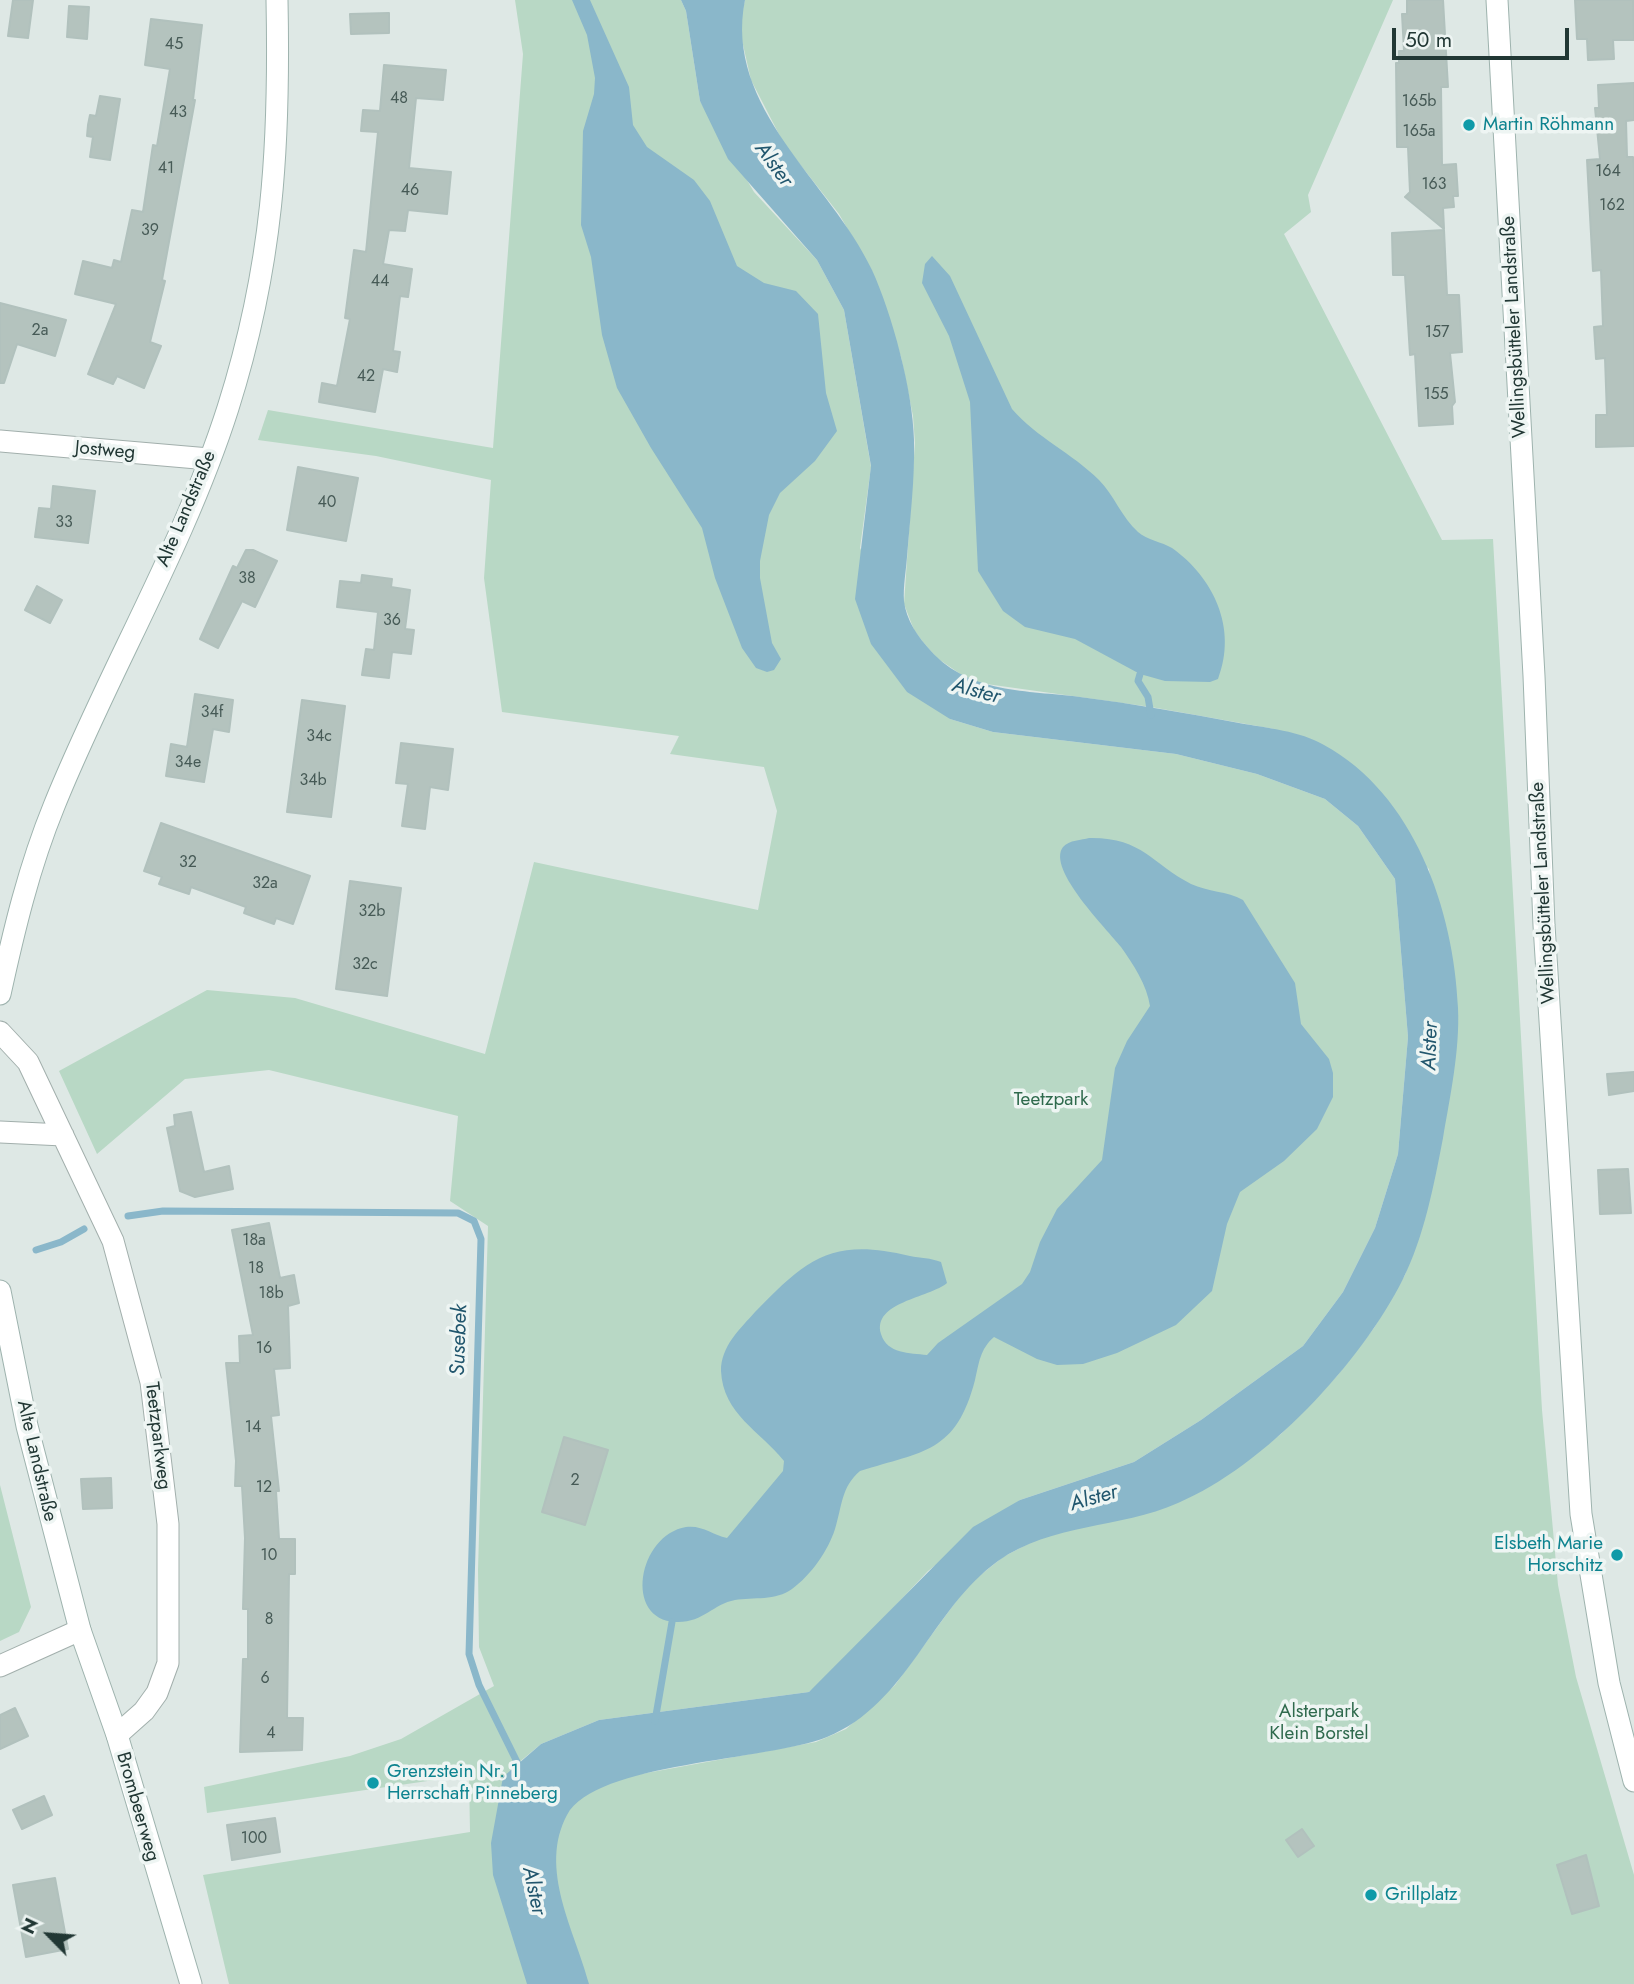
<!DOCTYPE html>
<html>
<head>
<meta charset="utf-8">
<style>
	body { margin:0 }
	#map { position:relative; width:1634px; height:1984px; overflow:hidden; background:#dee8e5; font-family:Jost,sans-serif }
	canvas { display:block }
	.north { position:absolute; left:14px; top:1900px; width:70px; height:70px; -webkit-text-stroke:5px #eef5f3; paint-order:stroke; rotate:295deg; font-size:19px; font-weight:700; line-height:28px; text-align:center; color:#213734 }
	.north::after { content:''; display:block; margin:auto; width:24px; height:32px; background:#213734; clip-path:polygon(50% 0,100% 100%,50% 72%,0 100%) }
	.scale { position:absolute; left:1392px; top:28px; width:177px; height:32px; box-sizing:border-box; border:4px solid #213734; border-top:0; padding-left:9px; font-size:21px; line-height:24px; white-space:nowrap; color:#213734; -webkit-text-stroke:5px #eef5f3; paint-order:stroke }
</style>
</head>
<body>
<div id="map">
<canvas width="1634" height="1984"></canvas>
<div class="north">N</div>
<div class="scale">50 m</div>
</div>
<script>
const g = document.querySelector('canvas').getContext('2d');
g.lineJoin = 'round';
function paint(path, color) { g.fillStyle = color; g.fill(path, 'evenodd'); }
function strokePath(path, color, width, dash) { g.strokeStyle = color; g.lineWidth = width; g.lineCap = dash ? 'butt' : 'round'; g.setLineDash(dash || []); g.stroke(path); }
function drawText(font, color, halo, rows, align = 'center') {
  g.font = font + ' Jost,sans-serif'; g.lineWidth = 7; g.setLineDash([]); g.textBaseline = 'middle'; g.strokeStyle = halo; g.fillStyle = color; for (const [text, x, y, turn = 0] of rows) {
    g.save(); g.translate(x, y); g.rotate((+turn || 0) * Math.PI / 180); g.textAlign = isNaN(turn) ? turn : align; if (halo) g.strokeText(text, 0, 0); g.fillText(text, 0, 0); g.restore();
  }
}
const green = new Path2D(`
	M 515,0 L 681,0 L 686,11 L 700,101 L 754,192 L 817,260 L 844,310 L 871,467 L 860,548 L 950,719 L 993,732 L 1176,754 L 1257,774 L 1325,799 L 1358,826 L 1395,879 L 1408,1037 L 1398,1154 L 1375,1228 L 1343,1292 L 1303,1346 L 1201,1420 L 1134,1462 L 1020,1500 L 928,1571 L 826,1679 L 809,1692 L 599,1720 L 541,1744 L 517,1764 L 589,1791 L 630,1776 L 816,1742 L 846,1729 L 895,1685 L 968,1585 L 1003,1557 L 1041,1537 L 1076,1529 L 1230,1473 L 1281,1434 L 1337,1376 L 1374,1328 L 1405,1275 L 1426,1212 L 1442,1139 L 1452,1073 L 1429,869 L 1274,729 L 1151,707 L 972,682 L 937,658 L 923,642 L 914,630 L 904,604 L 915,443 L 913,416 L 901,357 L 872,271 L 839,214 L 784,144 L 751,80 L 739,27 L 745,0 L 1393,0 L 1308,195 L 1311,212 L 1284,234 L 1442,540 L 1493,539 L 1542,1410 L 1558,1585 L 1576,1677 L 1634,1875 L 1634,1984 L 229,1984 L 203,1875 L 470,1832 L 469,1775 L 207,1813 L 204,1787 L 350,1756 L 401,1739 L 494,1686 L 479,1647 L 478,1570 L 488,1226 L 450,1201 L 458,1116 L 269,1070 L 185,1079 L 97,1154 L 59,1071 L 207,990 L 295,998 L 485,1054 L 534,862 L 758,910 L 777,811 L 764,767 L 670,754 L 679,736 L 502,712 L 484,578 L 491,480 L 376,456 L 258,440 L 268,410 L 493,448 L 523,54 Z
	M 0,1485 L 31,1607 L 19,1632 L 0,1641 Z`);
const water = new Path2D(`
	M 572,0 L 590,0 L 629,87 L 633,125 L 647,147 L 694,180 L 710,201 L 737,266 L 764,283 L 796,291 L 818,314 L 826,393 L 837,431 L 815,461 L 780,493 L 769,515 L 760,561 L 760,578 L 772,643 L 781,659 L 774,670 L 767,672 L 756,668 L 742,648 L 715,578 L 702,528 L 651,448 L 617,388 L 602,335 L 591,257 L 581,225 L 583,131 L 594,94 L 595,78 L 587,35 Z
	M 681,0 L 745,0 C 723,108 831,182 872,270 C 892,314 913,391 914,440 C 915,479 910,518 907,557 C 906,571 903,587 904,601 C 906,620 918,637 931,651 C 970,694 1027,690 1080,697 C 1134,704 1187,713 1239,723 C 1267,728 1300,731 1324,745 C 1414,794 1454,910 1458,1008 C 1460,1050 1450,1097 1443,1138 C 1434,1185 1424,1237 1403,1279 C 1361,1363 1265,1466 1178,1503 C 1119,1529 1052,1523 998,1561 C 931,1609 908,1704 827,1737 C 768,1761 595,1762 567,1815 C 538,1869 575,1931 589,1984 L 527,1984 L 493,1875 L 491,1843 L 503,1777 L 541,1744 L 599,1720 L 809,1692 L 973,1527 L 1020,1500 L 1134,1462 L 1201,1420 L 1303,1346 L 1343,1292 L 1375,1228 L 1398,1154 L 1408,1037 L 1395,879 L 1358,826 L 1325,799 L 1257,774 L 1176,754 L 993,732 L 950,719 L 907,692 L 871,644 L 855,599 L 871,466 L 844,310 L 817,260 L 728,159 L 700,101 L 686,11 Z
	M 932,256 L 950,276 L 1012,409 C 1037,438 1072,453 1099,480 C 1114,495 1122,518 1138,532 C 1147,540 1162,542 1172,548 C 1213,577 1238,628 1218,679 L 1210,682 L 1165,681 L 1140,674 L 1075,639 L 1025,627 L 1003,611 L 978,571 L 970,402 L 949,336 L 922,283 L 925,264 Z
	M 1089,838 C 1142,837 1151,863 1191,884 C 1208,892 1227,891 1243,900 L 1295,983 L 1301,1024 L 1329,1059 L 1333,1073 L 1333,1097 L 1317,1129 L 1284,1161 L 1240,1192 L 1227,1224 L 1212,1291 L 1176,1325 L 1117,1353 L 1083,1364 L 1057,1365 L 1037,1359 L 994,1337 C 980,1349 979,1363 975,1380 C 956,1453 924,1451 860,1471 C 841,1487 842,1507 835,1529 C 828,1551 811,1575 792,1589 C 776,1601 753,1597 735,1600 C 713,1604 703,1623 676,1622 C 623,1620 638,1535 686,1527 C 703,1525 712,1535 727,1538 L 783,1471 L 784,1461 C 760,1431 723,1414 721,1371 C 721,1346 740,1329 755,1312 C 807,1258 833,1237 910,1256 C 920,1258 931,1258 941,1262 L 947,1283 C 929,1298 872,1302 881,1334 C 887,1354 910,1353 927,1355 L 938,1343 L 1022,1284 L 1030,1272 L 1040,1242 L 1057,1209 L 1102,1160 L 1115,1068 L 1127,1041 L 1150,1006 C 1147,985 1133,964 1121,947 C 1108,930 1046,869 1063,847 C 1069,840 1082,840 1089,838 Z`);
const stream = new Path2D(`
	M 1140,674 L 1138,681 L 1148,697 L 1151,715
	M 128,1216 L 163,1211 L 458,1213 L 474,1221 L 481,1239 L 469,1654 L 479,1685 L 522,1772
	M 36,1250 L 61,1242 L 84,1229
	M 655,1721 L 672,1622`);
const building = new Path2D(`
	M 13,0 L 33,0 L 28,38 L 8,36 Z
	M 1407,0 L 1443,0 L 1448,87 L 1441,87 L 1442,165 L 1456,164 L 1458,196 L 1453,196 L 1454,207 L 1443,208 L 1444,229 L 1405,197 L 1410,192 L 1408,147 L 1397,147 L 1396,63 L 1399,63 L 1399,51 L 1404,51 L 1402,14 L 1407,14 Z
	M 1575,0 L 1633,0 L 1634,40 L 1613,40 L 1614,59 L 1588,60 L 1587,39 L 1577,39 Z
	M 69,6 L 89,7 L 87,39 L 67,37 Z
	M 389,13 L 389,33 L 351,34 L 350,14 Z
	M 151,19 L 202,25 L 193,100 L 195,100 L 162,280 L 165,281 L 150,342 L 161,346 L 144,388 L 117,376 L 113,384 L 88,374 L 116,304 L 75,294 L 83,261 L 112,268 L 114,260 L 121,262 L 132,210 L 143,212 L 153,145 L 157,146 L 170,69 L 145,65 Z
	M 384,65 L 446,70 L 443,100 L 416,98 L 409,168 L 451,172 L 447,214 L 408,210 L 405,231 L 389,230 L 383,264 L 412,269 L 408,297 L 400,296 L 393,351 L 400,352 L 397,372 L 383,369 L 375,412 L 319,402 L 322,383 L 337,386 L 350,319 L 345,318 L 354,250 L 366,252 L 378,132 L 361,131 L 363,110 L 380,111 Z
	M 1634,83 L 1634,120 L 1626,121 L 1627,157 L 1633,157 L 1634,168 L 1634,446 L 1596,447 L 1596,415 L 1607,415 L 1605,358 L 1596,359 L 1594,327 L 1603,326 L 1601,270 L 1593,271 L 1587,160 L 1600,159 L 1595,108 L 1599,108 L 1598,85 Z
	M 100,96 L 120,99 L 110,160 L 90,157 L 93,137 L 87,136 L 88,125 L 90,115 L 96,116 Z
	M 1444,230 L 1447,295 L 1459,295 L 1462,352 L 1450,353 L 1455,402 L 1452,406 L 1453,424 L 1419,426 L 1415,354 L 1410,355 L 1405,275 L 1393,275 L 1392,233 Z
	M 0,303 L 66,320 L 55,356 L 17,344 L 4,383 L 0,383 Z
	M 298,467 L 358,478 L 346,541 L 287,530 Z
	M 53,486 L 95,491 L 88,543 L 35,537 L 39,508 L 51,509 Z
	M 246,550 L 253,550 L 277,561 L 255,607 L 242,601 L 218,648 L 200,639 L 233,566 L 237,568 Z
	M 362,575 L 392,579 L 391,587 L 410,590 L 405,629 L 414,630 L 411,654 L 392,652 L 389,678 L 362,675 L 366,649 L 374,650 L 378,612 L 337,607 L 340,581 L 361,583 Z
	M 37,586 L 62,600 L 50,623 L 25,610 Z
	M 195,694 L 233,700 L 229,732 L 213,729 L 204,782 L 166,776 L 171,744 L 187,747 Z
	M 302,700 L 345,706 L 331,817 L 287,812 Z
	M 401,743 L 453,749 L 448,790 L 430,787 L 425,829 L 402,826 L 408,784 L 396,783 Z
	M 161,823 L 310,876 L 293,924 L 276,918 L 274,924 L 244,913 L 246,907 L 191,887 L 189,894 L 159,884 L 162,877 L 144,871 Z
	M 350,881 L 401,888 L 387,996 L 336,989 Z
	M 1634,1072 L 1634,1091 L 1609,1095 L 1607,1074 Z
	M 191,1112 L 204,1172 L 229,1166 L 233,1189 L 195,1197 L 180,1191 L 167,1128 L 175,1126 L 174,1115 Z
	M 1628,1169 L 1631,1213 L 1600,1214 L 1598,1170 Z
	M 269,1223 L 280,1278 L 294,1275 L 299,1303 L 288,1306 L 290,1368 L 274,1369 L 279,1415 L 271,1416 L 279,1491 L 276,1491 L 279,1539 L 295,1539 L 295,1574 L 289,1574 L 287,1718 L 303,1718 L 302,1750 L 240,1752 L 243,1659 L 248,1659 L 248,1609 L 243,1609 L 245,1538 L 242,1486 L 235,1486 L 236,1461 L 226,1363 L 240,1363 L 239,1336 L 253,1335 L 232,1230 Z
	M 564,1437 L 608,1450 L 585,1525 L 542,1512 Z
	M 111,1478 L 112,1508 L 83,1509 L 81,1479 Z
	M 15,1708 L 28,1736 L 0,1749 L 0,1715 Z
	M 44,1796 L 52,1815 L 22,1829 L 13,1810 Z
	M 275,1818 L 280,1852 L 232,1860 L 227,1825 Z
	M 1302,1829 L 1314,1846 L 1298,1857 L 1286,1840 Z
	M 1586,1855 L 1599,1906 L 1572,1914 L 1557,1865 Z
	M 55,1878 L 68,1949 L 26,1957 L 13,1885 Z`);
const minor = new Path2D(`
	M 0,441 L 209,459
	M 0,1032 L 28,1062 L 113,1241 L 151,1382 L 168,1524 L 168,1663 L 157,1693 L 144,1711 L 117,1735
	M 0,1132 L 63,1135
	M 0,1666 L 80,1630`);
const secondary = new Path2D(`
	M 1497,0 L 1534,676 L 1544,925 L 1581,1514 L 1609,1683 L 1634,1781
	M 0,994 C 14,930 29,867 54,806 C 108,672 184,546 228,408 C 273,266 280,147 277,0
	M 0,1291 L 27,1426 L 80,1630 L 117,1735 L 191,1984`);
const markers = [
	[1469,125,7,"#0f9aa8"],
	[1617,1555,7,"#0f9aa8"],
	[373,1783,7,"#0f9aa8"],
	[1371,1895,7,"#0f9aa8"]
];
const numberNames = [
	["45",174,45],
	["48",399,99],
	["165b",1419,102],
	["43",178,113],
	["165a",1419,132],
	["41",166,169],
	["164",1608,172],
	["163",1434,185],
	["46",410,191],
	["162",1612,206],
	["39",150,231],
	["44",380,282],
	["2a",40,331],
	["157",1437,333],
	["42",366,377],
	["155",1436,395],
	["40",327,503],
	["33",64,523],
	["38",247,579],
	["36",392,621],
	["34f",212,713],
	["34c",319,737],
	["34e",188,763],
	["34b",313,781],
	["32",188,863],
	["32a",265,884],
	["32b",372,912],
	["32c",365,965],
	["18a",254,1241],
	["18",256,1269],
	["18b",271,1294],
	["16",264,1349],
	["14",253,1428],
	["2",575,1481],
	["12",264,1488],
	["10",269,1556],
	["8",269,1620],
	["6",265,1679],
	["4",271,1734],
	["100",254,1839]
];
const cultureNames = [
	["Martin Röhmann",1483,125],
	["Elsbeth Marie",1603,1544,"right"],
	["Horschitz",1603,1566,"right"],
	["Grenzstein Nr. 1",387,1772],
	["Herrschaft Pinneberg",387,1794],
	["Grillplatz",1385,1895]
];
const streetNames = [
	["Wellingsbütteler Landstraße",1515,327,-93],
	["Jostweg",105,451,5],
	["Alte Landstraße",187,509,-67],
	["Wellingsbütteler Landstraße",1544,893,-93],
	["Teetzparkweg",157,1436,83],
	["Alte Landstraße",36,1461,77],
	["Brombeerweg",137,1807,74]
];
const parkNames = [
	["Teetzpark",1051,1100],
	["Alsterpark",1319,1712],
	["Klein Borstel",1319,1734]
];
const waterNames = [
	["Alster",773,165,54],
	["Alster",976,692,15],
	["Alster",1431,1046,-88],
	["Susebek",460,1340,-88],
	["Alster",1094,1499,-16],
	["Alster",533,1891,78]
];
paint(green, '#b8d8c5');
paint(water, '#8ab7ca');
strokePath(stream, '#8ab7ca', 7);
paint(building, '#b4c3be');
strokePath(building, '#b1c1bd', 2);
strokePath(minor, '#a2afac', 23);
strokePath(secondary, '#9eb3ae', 23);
strokePath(minor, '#fff', 21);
strokePath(secondary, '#fff', 21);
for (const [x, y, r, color] of markers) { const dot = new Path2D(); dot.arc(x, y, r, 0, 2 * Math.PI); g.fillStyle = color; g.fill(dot); strokePath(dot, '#eef5f3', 2.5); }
drawText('16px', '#465a56', null, numberNames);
drawText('19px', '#0d838f', '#eef5f3', cultureNames, 'left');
drawText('19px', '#213734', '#eef5f3', streetNames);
drawText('19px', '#2f6a4d', '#eef5f3', parkNames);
drawText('italic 21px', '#21566d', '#eef5f3', waterNames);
</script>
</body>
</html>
